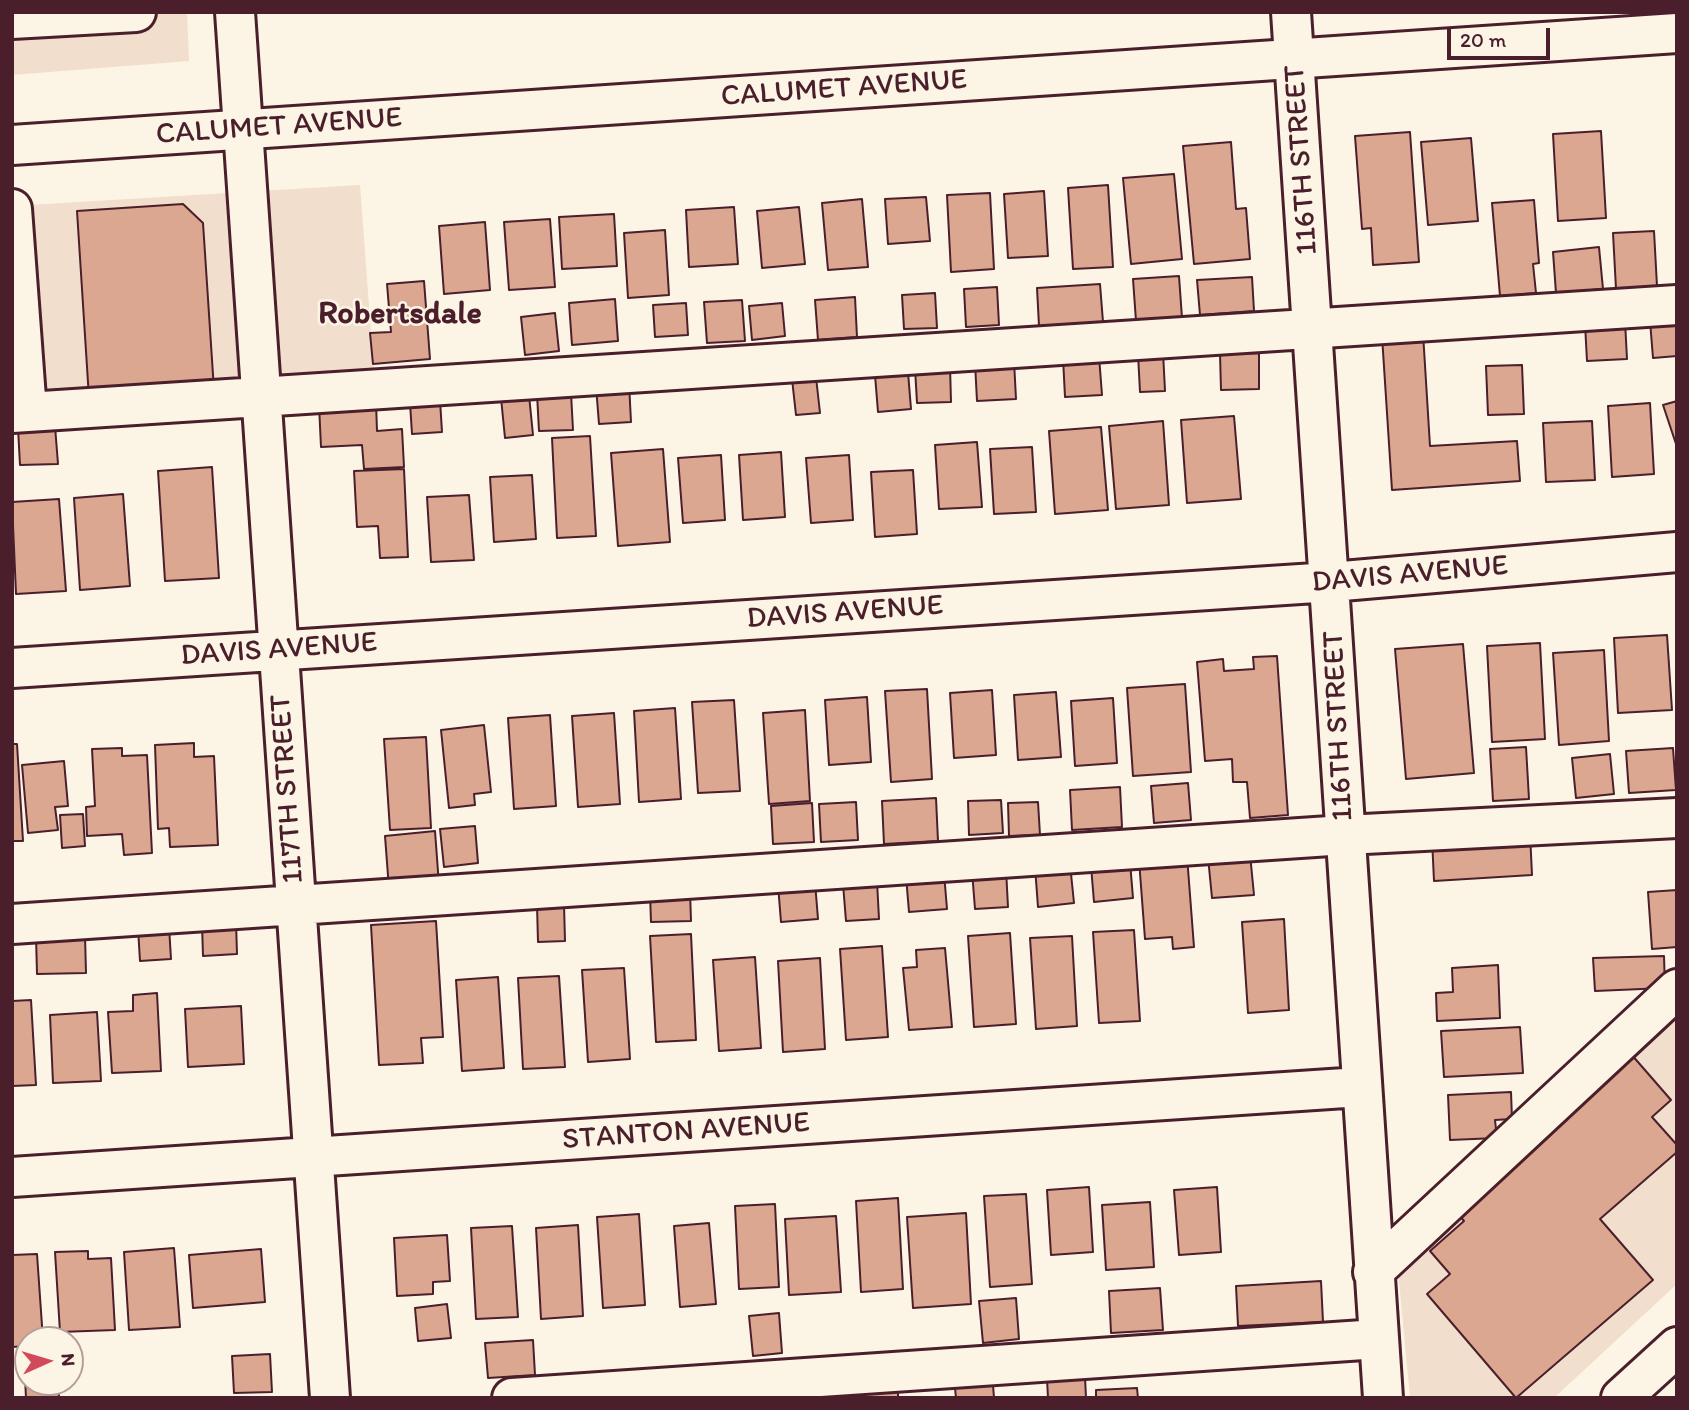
<!DOCTYPE html>
<html>
<head>
<meta charset="utf-8">
<style>
	body { margin:0 }
	#map { position:relative; width:1689px; height:1410px; overflow:hidden; background:#fcf5e5; font-family:Itim,sans-serif }
	canvas { display:block }
	.frame { position:absolute; inset:0; border:14px solid #4a1f2b; pointer-events:none }
	.north { position:absolute; left:14px; top:1326px; width:70px; height:70px; box-sizing:border-box; background:#fcf5e5; border:2px solid #b59f9b; border-radius:50%; rotate:86deg; font-size:19px; font-weight:700; line-height:28px; text-align:center; color:#4a1f2b }
	.north::after { content:''; display:block; margin:auto; width:24px; height:32px; background:#d1495b; clip-path:polygon(50% 0,100% 100%,50% 72%,0 100%) }
	.scale { position:absolute; left:1447px; top:28px; width:103px; height:32px; box-sizing:border-box; border:4px solid #4a1f2b; border-top:0; padding-left:9px; font-size:21px; line-height:24px; white-space:nowrap; color:#4a1f2b; -webkit-text-stroke:5px #fcf5e5; paint-order:stroke }
</style>
</head>
<body>
<div id="map">
<canvas width="1689" height="1410"></canvas>
<div class="frame"></div>
<div class="north">N</div>
<div class="scale">20 m</div>
</div>
<script>
const g = document.querySelector('canvas').getContext('2d');
g.lineJoin = 'round';
function paint(path, color) { g.fillStyle = color; g.fill(path, 'evenodd'); }
function strokePath(path, color, width, dash) { g.strokeStyle = color; g.lineWidth = width; g.lineCap = dash ? 'butt' : 'round'; g.setLineDash(dash || []); g.stroke(path); }
function drawText(font, color, halo, rows, align = 'center') {
  g.font = font + ' Itim,sans-serif'; g.lineWidth = 5; g.setLineDash([]); g.textBaseline = 'middle'; g.strokeStyle = halo; g.fillStyle = color; for (const [text, x, y, turn = 0] of rows) {
    g.save(); g.translate(x, y); g.rotate((+turn || 0) * Math.PI / 180); g.textAlign = isNaN(turn) ? turn : align; if (halo) g.strokeText(text, 0, 0); g.fillText(text, 0, 0); g.restore();
  }
}
const built = new Path2D(`
	M 12,12 L 187,12 L 189,61 L 12,75 Z
	M 360,185 L 376,400 L 12,426 L 12,206 Z
	M 1677,964 L 1677,1284 L 1554,1398 L 1410,1398 L 1394,1228 Z`);
const building = new Path2D(`
	M 1601,131 L 1606,218 L 1558,221 L 1553,134 Z
	M 1410,132 L 1419,262 L 1373,265 L 1371,228 L 1362,229 L 1355,136 Z
	M 1471,138 L 1478,221 L 1428,225 L 1421,142 Z
	M 1231,142 L 1236,209 L 1246,208 L 1250,259 L 1194,264 L 1183,146 Z
	M 1174,174 L 1182,259 L 1131,264 L 1123,178 Z
	M 1108,185 L 1113,267 L 1073,269 L 1068,188 Z
	M 1044,191 L 1048,256 L 1008,258 L 1004,194 Z
	M 990,193 L 994,269 L 951,272 L 947,195 Z
	M 926,197 L 930,241 L 888,244 L 885,199 Z
	M 862,199 L 868,267 L 828,270 L 822,203 Z
	M 1534,200 L 1539,263 L 1533,264 L 1536,293 L 1500,296 L 1492,203 Z
	M 183,204 L 203,223 L 214,390 L 89,398 L 77,211 Z
	M 734,207 L 738,264 L 689,267 L 686,210 Z
	M 799,207 L 805,264 L 762,268 L 757,211 Z
	M 614,214 L 617,266 L 562,269 L 559,217 Z
	M 550,219 L 555,287 L 509,290 L 504,222 Z
	M 485,222 L 490,290 L 444,294 L 439,226 Z
	M 665,230 L 669,295 L 628,298 L 624,233 Z
	M 1654,231 L 1657,286 L 1616,289 L 1613,233 Z
	M 1599,247 L 1603,289 L 1556,293 L 1553,252 Z
	M 1179,276 L 1182,318 L 1136,321 L 1133,279 Z
	M 1252,277 L 1254,311 L 1200,315 L 1197,280 Z
	M 424,281 L 430,359 L 373,364 L 370,333 L 391,332 L 387,284 Z
	M 1100,284 L 1103,322 L 1039,326 L 1037,288 Z
	M 997,287 L 999,325 L 966,327 L 964,289 Z
	M 935,293 L 937,328 L 904,329 L 902,295 Z
	M 855,297 L 857,337 L 818,340 L 815,300 Z
	M 615,299 L 618,341 L 572,345 L 569,303 Z
	M 742,300 L 745,341 L 707,343 L 704,302 Z
	M 686,303 L 688,335 L 655,337 L 653,305 Z
	M 782,303 L 785,336 L 752,340 L 749,306 Z
	M 555,313 L 559,351 L 525,355 L 521,317 Z
	M 1677,318 L 1677,356 L 1653,358 L 1650,321 Z
	M 1625,321 L 1627,359 L 1587,361 L 1585,324 Z
	M 1423,333 L 1430,446 L 1517,441 L 1520,481 L 1392,490 L 1382,336 Z
	M 1163,352 L 1165,391 L 1140,392 L 1138,354 Z
	M 1259,353 L 1259,389 L 1221,390 L 1220,354 Z
	M 1099,356 L 1102,395 L 1065,397 L 1063,358 Z
	M 1014,361 L 1016,399 L 977,401 L 975,363 Z
	M 1522,365 L 1524,414 L 1488,415 L 1486,366 Z
	M 950,366 L 951,402 L 917,403 L 915,368 Z
	M 908,372 L 911,409 L 878,412 L 875,375 Z
	M 816,377 L 820,413 L 796,415 L 792,379 Z
	M 629,383 L 631,422 L 599,424 L 596,386 Z
	M 571,393 L 573,430 L 539,431 L 537,394 Z
	M 529,395 L 533,435 L 505,438 L 501,398 Z
	M 440,400 L 442,432 L 412,434 L 410,403 Z
	M 1677,401 L 1677,447 L 1663,405 Z
	M 376,402 L 377,431 L 402,429 L 404,467 L 364,469 L 362,445 L 321,447 L 319,405 Z
	M 1650,403 L 1654,474 L 1612,477 L 1608,406 Z
	M 1234,416 L 1241,499 L 1187,503 L 1181,420 Z
	M 1163,421 L 1169,505 L 1116,509 L 1109,426 Z
	M 1592,421 L 1595,480 L 1546,482 L 1543,423 Z
	M 55,426 L 58,464 L 20,465 L 18,428 Z
	M 1101,427 L 1108,510 L 1055,514 L 1049,431 Z
	M 590,436 L 596,536 L 557,538 L 552,438 Z
	M 977,442 L 982,507 L 939,509 L 935,445 Z
	M 1032,447 L 1036,512 L 994,514 L 990,449 Z
	M 663,449 L 670,542 L 618,546 L 611,453 Z
	M 781,452 L 785,517 L 743,520 L 739,455 Z
	M 721,455 L 725,520 L 683,523 L 678,458 Z
	M 849,455 L 853,520 L 811,523 L 806,458 Z
	M 212,467 L 219,578 L 165,581 L 158,471 Z
	M 404,469 L 408,557 L 380,558 L 378,526 L 357,527 L 354,471 Z
	M 913,470 L 917,534 L 875,537 L 871,472 Z
	M 532,475 L 536,539 L 494,542 L 490,477 Z
	M 123,494 L 130,586 L 80,590 L 74,498 Z
	M 469,495 L 474,560 L 431,562 L 427,497 Z
	M 59,499 L 66,591 L 16,594 L 12,502 Z
	M 1667,635 L 1672,710 L 1618,713 L 1614,638 Z
	M 1540,643 L 1545,739 L 1492,742 L 1487,646 Z
	M 1463,644 L 1474,773 L 1406,779 L 1395,649 Z
	M 1604,650 L 1609,741 L 1559,745 L 1553,653 Z
	M 1277,656 L 1288,815 L 1250,818 L 1247,782 L 1233,782 L 1232,759 L 1205,761 L 1197,662 L 1223,659 L 1224,671 L 1254,669 L 1253,657 Z
	M 1185,684 L 1191,772 L 1133,776 L 1127,688 Z
	M 927,689 L 932,779 L 891,782 L 885,691 Z
	M 992,690 L 996,755 L 954,758 L 950,693 Z
	M 1056,692 L 1061,757 L 1018,760 L 1014,695 Z
	M 867,697 L 871,762 L 829,765 L 825,700 Z
	M 1113,698 L 1117,763 L 1075,766 L 1071,701 Z
	M 734,700 L 740,791 L 698,793 L 692,702 Z
	M 675,708 L 681,799 L 639,802 L 634,711 Z
	M 805,710 L 810,801 L 769,804 L 763,713 Z
	M 614,713 L 620,804 L 578,807 L 572,716 Z
	M 550,715 L 556,806 L 514,809 L 508,718 Z
	M 484,725 L 491,792 L 474,794 L 475,805 L 449,808 L 441,730 Z
	M 426,737 L 431,828 L 390,830 L 384,739 Z
	M 194,743 L 194,757 L 214,756 L 218,845 L 170,847 L 169,828 L 158,829 L 155,745 Z
	M 12,744 L 17,744 L 23,841 L 12,841 Z
	M 1526,747 L 1529,799 L 1493,801 L 1490,749 Z
	M 122,748 L 122,756 L 147,755 L 152,853 L 124,855 L 122,834 L 87,836 L 86,807 L 95,806 L 92,749 Z
	M 1673,748 L 1676,790 L 1629,793 L 1626,751 Z
	M 1610,754 L 1614,794 L 1576,798 L 1572,758 Z
	M 64,761 L 68,806 L 55,807 L 58,830 L 28,833 L 22,765 Z
	M 1188,783 L 1191,820 L 1154,823 L 1151,786 Z
	M 1120,787 L 1122,827 L 1072,830 L 1070,790 Z
	M 936,798 L 938,841 L 884,844 L 882,801 Z
	M 1001,800 L 1003,833 L 969,835 L 968,801 Z
	M 856,802 L 858,840 L 821,842 L 819,804 Z
	M 1038,802 L 1040,835 L 1009,836 L 1008,803 Z
	M 812,803 L 814,842 L 773,844 L 771,806 Z
	M 83,814 L 85,846 L 62,848 L 60,815 Z
	M 475,826 L 478,863 L 444,867 L 440,829 Z
	M 435,831 L 439,885 L 389,889 L 385,836 Z
	M 1530,833 L 1532,875 L 1434,881 L 1432,839 Z
	M 1250,854 L 1254,895 L 1212,898 L 1208,857 Z
	M 1187,856 L 1194,947 L 1173,949 L 1172,937 L 1145,939 L 1139,860 Z
	M 1130,862 L 1133,898 L 1094,902 L 1091,866 Z
	M 1070,864 L 1074,903 L 1038,907 L 1035,867 Z
	M 1006,869 L 1008,907 L 975,909 L 972,871 Z
	M 944,873 L 947,909 L 909,912 L 906,876 Z
	M 877,881 L 879,919 L 846,921 L 843,884 Z
	M 815,882 L 818,919 L 781,922 L 778,885 Z
	M 1677,890 L 1677,947 L 1652,949 L 1648,892 Z
	M 690,891 L 691,921 L 651,922 L 650,893 Z
	M 537,905 L 564,905 L 565,941 L 538,942 Z
	M 1284,919 L 1289,1010 L 1248,1013 L 1242,922 Z
	M 436,921 L 443,1037 L 421,1038 L 423,1063 L 379,1065 L 371,925 Z
	M 236,922 L 237,954 L 203,956 L 202,924 Z
	M 169,926 L 171,959 L 140,961 L 138,928 Z
	M 1134,930 L 1140,1021 L 1099,1023 L 1093,932 Z
	M 1010,933 L 1016,1024 L 974,1027 L 968,936 Z
	M 691,934 L 696,1040 L 656,1042 L 650,936 Z
	M 85,935 L 86,973 L 37,974 L 36,936 Z
	M 1072,936 L 1077,1026 L 1036,1029 L 1030,938 Z
	M 882,946 L 888,1037 L 846,1040 L 840,949 Z
	M 945,948 L 952,1027 L 909,1030 L 903,968 L 917,967 L 916,950 Z
	M 1664,956 L 1665,988 L 1595,991 L 1593,958 Z
	M 755,957 L 761,1048 L 719,1051 L 713,960 Z
	M 820,958 L 825,1049 L 783,1052 L 778,961 Z
	M 1498,965 L 1500,1018 L 1437,1021 L 1436,993 L 1453,992 L 1452,968 Z
	M 624,968 L 630,1059 L 588,1062 L 582,970 Z
	M 559,976 L 565,1067 L 523,1069 L 518,978 Z
	M 498,977 L 504,1068 L 462,1071 L 456,980 Z
	M 157,993 L 161,1071 L 112,1073 L 108,1012 L 133,1011 L 133,995 Z
	M 31,1000 L 36,1085 L 12,1086 L 12,1001 Z
	M 241,1006 L 244,1064 L 188,1067 L 185,1009 Z
	M 97,1012 L 101,1081 L 53,1083 L 50,1015 Z
	M 1520,1027 L 1523,1073 L 1444,1077 L 1441,1031 Z
	M 1631,1054 L 1671,1100 L 1652,1117 L 1677,1145 L 1677,1152 L 1600,1219 L 1653,1280 L 1516,1398 L 1427,1294 L 1450,1274 L 1430,1251 L 1464,1221 L 1453,1208 Z
	M 1511,1092 L 1512,1119 L 1495,1120 L 1497,1138 L 1450,1140 L 1448,1095 Z
	M 1089,1187 L 1093,1252 L 1051,1255 L 1047,1190 Z
	M 1217,1187 L 1221,1252 L 1179,1255 L 1174,1190 Z
	M 1026,1194 L 1032,1284 L 990,1287 L 984,1196 Z
	M 898,1198 L 903,1289 L 861,1292 L 856,1201 Z
	M 1150,1202 L 1154,1267 L 1106,1270 L 1102,1205 Z
	M 775,1204 L 779,1287 L 739,1289 L 735,1206 Z
	M 966,1213 L 971,1304 L 913,1308 L 907,1217 Z
	M 639,1214 L 645,1305 L 603,1308 L 597,1217 Z
	M 836,1216 L 841,1292 L 789,1295 L 785,1219 Z
	M 709,1223 L 716,1304 L 680,1307 L 674,1226 Z
	M 578,1225 L 583,1316 L 541,1319 L 536,1228 Z
	M 512,1226 L 518,1317 L 476,1319 L 471,1228 Z
	M 447,1235 L 450,1281 L 433,1282 L 433,1294 L 397,1296 L 394,1238 Z
	M 174,1248 L 180,1327 L 129,1330 L 124,1252 Z
	M 261,1249 L 265,1302 L 193,1308 L 189,1255 Z
	M 88,1251 L 88,1259 L 111,1258 L 115,1330 L 60,1332 L 55,1252 Z
	M 37,1254 L 43,1340 L 28,1340 L 28,1346 L 12,1347 L 12,1255 Z
	M 1321,1281 L 1323,1322 L 1238,1326 L 1236,1286 Z
	M 1160,1288 L 1163,1330 L 1111,1333 L 1109,1291 Z
	M 1016,1298 L 1019,1339 L 983,1343 L 979,1301 Z
	M 447,1304 L 451,1338 L 418,1341 L 415,1308 Z
	M 779,1313 L 782,1353 L 753,1356 L 749,1316 Z
	M 533,1340 L 535,1375 L 488,1378 L 485,1343 Z
	M 270,1354 L 272,1392 L 234,1393 L 232,1356 Z
	M 24,1358 L 28,1358 L 28,1382 L 58,1382 L 59,1398 L 26,1398 Z
	M 1085,1377 L 1086,1398 L 1048,1398 L 1047,1379 Z
	M 993,1385 L 994,1398 L 956,1398 L 955,1388 Z
	M 1137,1388 L 1138,1398 L 1096,1398 L 1096,1390 Z
	M 898,1391 L 898,1398 L 858,1398 L 858,1393 Z`);
const minor = new Path2D(`
	M 235,12 L 330,1398
	M 1291,12 C 1325,474 1349,936 1383,1398
	M 12,19 L 136,12
	M 12,209 L 27,412
	M 12,413 L 1677,305
	M 12,668 L 1331,582 L 1677,552
	M 12,924 L 1345,835 L 1677,818
	M 12,1177 L 1360,1087
	M 1373,1272 L 1677,989
	M 512,1398 L 1378,1339`);
const major = new Path2D(`
	M 12,145 L 1677,33
	M 1621,1398 L 1677,1347`);
const streetNames = [
	["CALUMET AVENUE",844,89,-4],
	["CALUMET AVENUE",279,127,-4],
	["116TH STREET",1302,160,-94],
	["DAVIS AVENUE",1410,575,-5],
	["DAVIS AVENUE",845,613,-4],
	["DAVIS AVENUE",279,650,-4],
	["116TH STREET",1339,726,-93],
	["117TH STREET",288,789,-94],
	["STANTON AVENUE",686,1132,-4]
];
const neighbourhoodNames = [
	["Robertsdale",400,315]
];
paint(built, '#f2decc');
paint(building, '#dca791');
strokePath(building, '#4a1f2b', 2);
strokePath(minor, '#4a1f2b', 44);
strokePath(major, '#4a1f2b', 44);
strokePath(minor, '#fcf5e5', 38);
strokePath(major, '#fcf5e5', 38);
drawText('30px', '#4a1f2b', '#fcf5e5', streetNames);
drawText('bold 32px', '#4a1f2b', '#fcf5e5', neighbourhoodNames);
</script>
</body>
</html>
